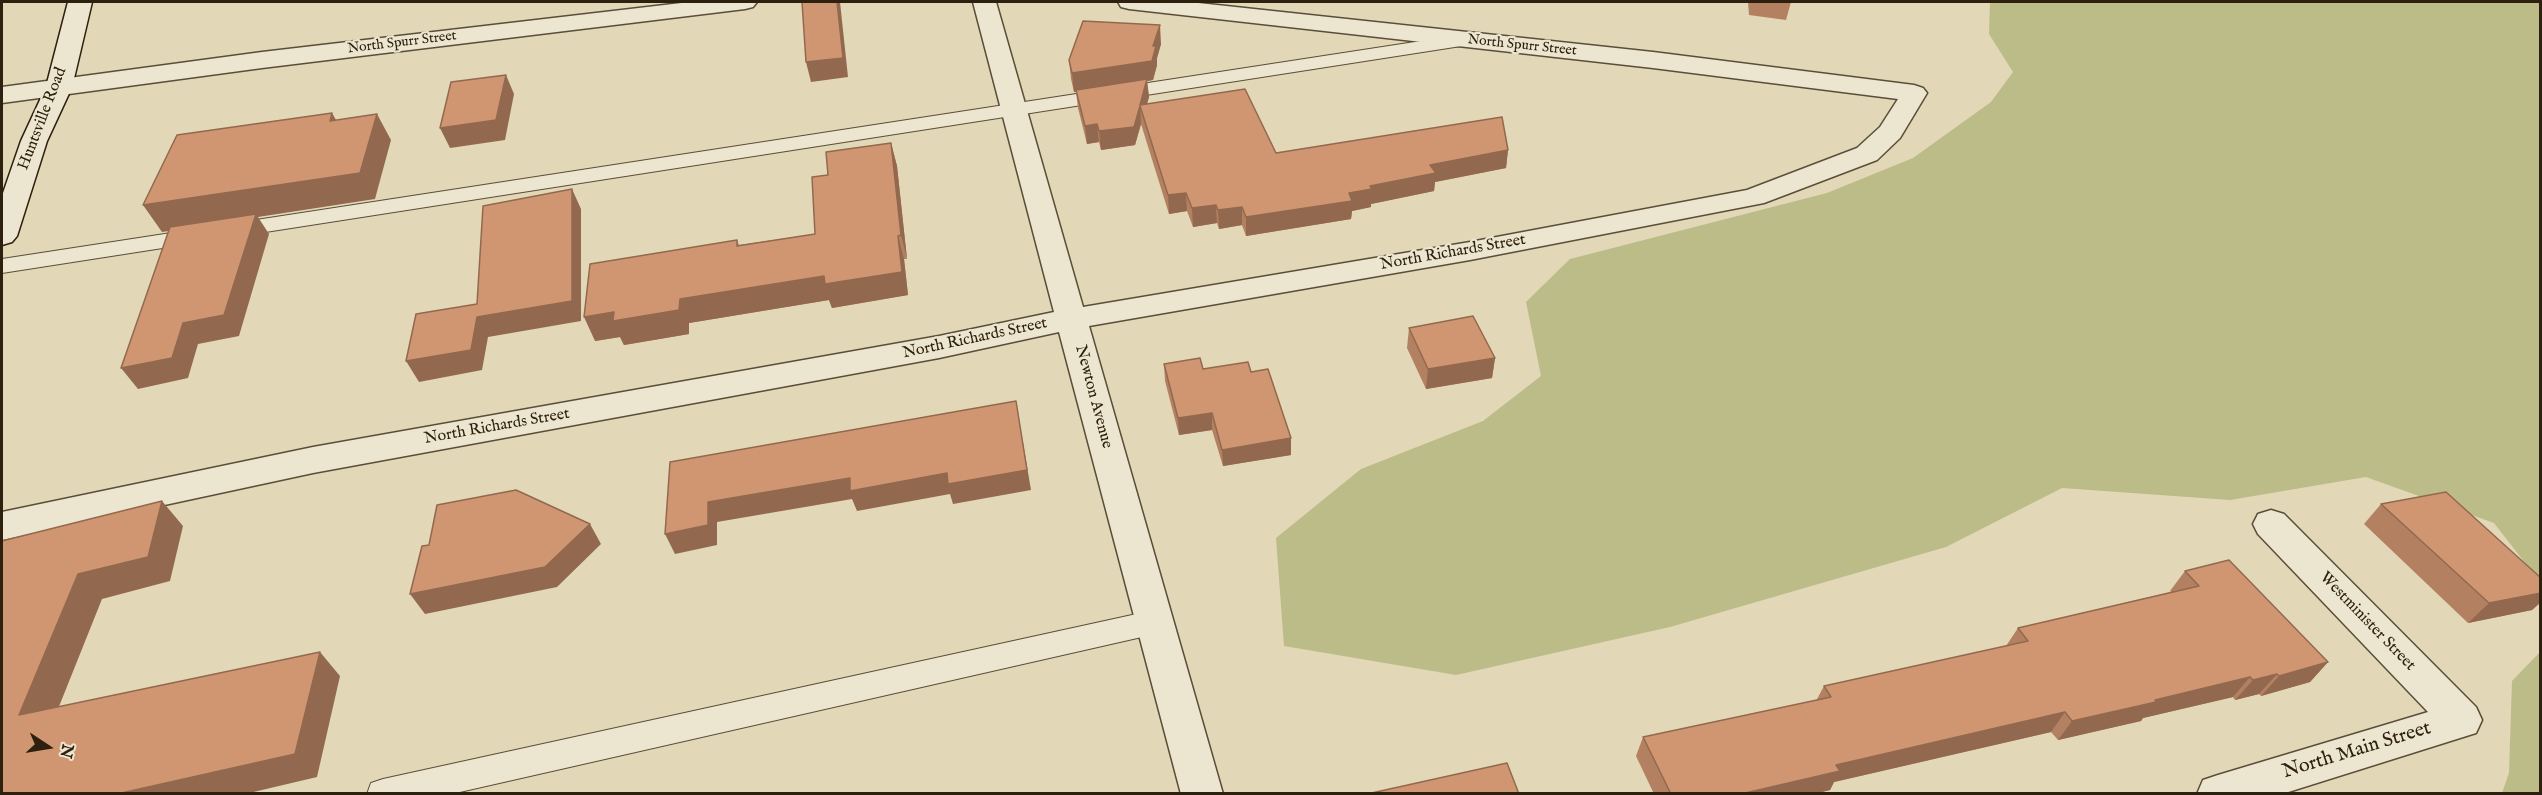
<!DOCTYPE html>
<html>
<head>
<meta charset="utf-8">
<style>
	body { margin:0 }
	#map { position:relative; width:2542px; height:795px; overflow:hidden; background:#e2d7b6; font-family:"IM FELL English",serif }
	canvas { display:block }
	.frame { position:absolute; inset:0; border:3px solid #2e200e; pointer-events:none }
	.north { position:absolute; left:18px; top:717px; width:60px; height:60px; -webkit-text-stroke:4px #ece5d0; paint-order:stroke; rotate:102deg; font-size:16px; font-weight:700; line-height:24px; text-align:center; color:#2e200e }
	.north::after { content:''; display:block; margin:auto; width:21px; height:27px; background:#2e200e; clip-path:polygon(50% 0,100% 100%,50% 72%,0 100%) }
</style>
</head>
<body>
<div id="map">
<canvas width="2542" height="795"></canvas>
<div class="frame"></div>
<div class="north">N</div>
</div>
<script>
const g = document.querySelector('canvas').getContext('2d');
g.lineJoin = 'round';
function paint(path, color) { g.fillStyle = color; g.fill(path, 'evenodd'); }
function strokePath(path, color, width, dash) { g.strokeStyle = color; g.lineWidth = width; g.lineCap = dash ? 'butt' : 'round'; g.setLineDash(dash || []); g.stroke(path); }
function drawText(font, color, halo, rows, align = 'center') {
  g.font = font + ' "IM FELL English",serif'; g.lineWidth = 4.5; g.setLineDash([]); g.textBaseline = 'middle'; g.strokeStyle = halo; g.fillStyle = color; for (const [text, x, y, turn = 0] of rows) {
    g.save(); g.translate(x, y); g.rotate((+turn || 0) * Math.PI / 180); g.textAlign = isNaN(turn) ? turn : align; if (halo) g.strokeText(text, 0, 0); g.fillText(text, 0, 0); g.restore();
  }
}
const green = new Path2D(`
	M 1990,2 L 2540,2 L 2540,582 L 2494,523 L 2366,477 L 2230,500 L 2062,488 L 1946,547 L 1670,627 L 1456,675 L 1284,646 L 1276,538 L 1361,469 L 1483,421 L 1541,376 L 1526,302 L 1570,259 L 1827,193 L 1913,158 L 1991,102 L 2013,72 L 1989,34 Z
	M 2540,652 L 2540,793 L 2502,793 L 2509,773 L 2512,681 Z`);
const lane = new Path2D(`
	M 1467,34 L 1474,36 L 1476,40 L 1474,44 L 2,273 L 2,259 Z
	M 1155,610 L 1165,613 L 1170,622 L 1165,631 L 1155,634 L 451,794 L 367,794 L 371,783 L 383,779 Z`);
const street = new Path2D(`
	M 690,2 L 757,2 L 753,7 L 745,9 L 262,68 L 2,103 L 2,87 L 262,52 Z
	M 973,2 L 996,2 L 1083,307 L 1470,242 L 1747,190 L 1857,148 L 1880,127 L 1898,99 L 1653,68 L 1129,9 L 1121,7 L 1118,2 L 1189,2 L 1653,52 L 1914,85 L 1923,88 L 1927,93 L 1900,138 L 1877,160 L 1764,203 L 1470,260 L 1089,326 L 1223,794 L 1181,794 L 1059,332 L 939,358 L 313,473 L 2,540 L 2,512 L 313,447 L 939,336 L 1054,312 Z
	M 2271,510 L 2284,514 L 2476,707 L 2482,720 L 2476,733 L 2282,794 L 2197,794 L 2203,780 L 2218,775 L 2428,712 L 2258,534 L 2253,524 L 2258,514 Z`);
const secondary = new Path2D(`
	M 68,2 L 92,2 L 72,87 L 47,141 L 17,236 L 12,242 L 2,245 L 2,196 L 21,141 L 46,87 Z`);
const wall = new Path2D(`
	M 1748,2 L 1791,2 L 1786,20 L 1749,15 Z
	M 1161,44 L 1157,58 L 1157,65 L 1153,80 L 1147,81 L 1149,97 L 1147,104 L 1276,153 L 1508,150 L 1506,168 L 1435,182 L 1434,191 L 1371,204 L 1371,207 L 1352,211 L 1351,219 L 1246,236 L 1242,225 L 1219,229 L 1217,223 L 1193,227 L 1187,211 L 1169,214 L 1141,124 L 1135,145 L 1101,150 L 1099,142 L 1087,144 L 1078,108 L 1076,92 L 1074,92 L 1071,79 L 1069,60 Z
	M 891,143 L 897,166 L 907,259 L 904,259 L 908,295 L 832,308 L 829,300 L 689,323 L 689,334 L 624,345 L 620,337 L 595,341 L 737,240 L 739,245 L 815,234 L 828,175 Z
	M 1409,328 L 1495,358 L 1492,378 L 1426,389 L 1407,348 Z
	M 1164,364 L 1203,369 L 1251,372 L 1291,438 L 1291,455 L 1223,466 L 1212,430 L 1179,435 L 1165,381 Z
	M 2381,504 L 2541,578 L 2541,602 L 2532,610 L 2468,623 L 2364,524 Z
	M 2185,571 L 2328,662 L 2310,682 L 2261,696 L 2259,694 L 2235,700 L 2233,697 L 2143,718 L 2141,721 L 2058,740 L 2051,732 L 1834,782 L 1830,790 L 1814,794 L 1654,794 L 1636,756 L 1643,737 L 1816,701 L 1824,686 L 2006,646 L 2018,628 L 2171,592 L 2170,591 Z`);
const shadedWall = new Path2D(`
	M 837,2 L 840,2 L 848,77 L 811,82 L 806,62 Z
	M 1160,25 L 1161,44 L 1157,58 L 1157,65 L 1153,80 L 1147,81 L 1149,97 L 1143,117 L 1140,105 L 1147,81 L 1074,92 L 1072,73 L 1153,46 Z
	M 506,75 L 514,94 L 505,140 L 450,148 L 440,128 Z
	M 1140,106 L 1141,124 L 1135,145 L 1101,150 L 1099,131 Z
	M 332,113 L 347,139 L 330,121 Z
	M 377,114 L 391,140 L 375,199 L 258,217 L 269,234 L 239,336 L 198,344 L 188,378 L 138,389 L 121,368 L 183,323 L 255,218 L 162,232 L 143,205 Z
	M 1097,124 L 1099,142 L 1087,144 L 1085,126 Z
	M 891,143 L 897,166 L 907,259 L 901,235 Z
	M 1508,150 L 1506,168 L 1435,182 L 1434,191 L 1371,204 L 1371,207 L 1352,211 L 1351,219 L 1246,236 L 1246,217 L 1349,193 L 1430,165 Z
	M 572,189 L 581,209 L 581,321 L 488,337 L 482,370 L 419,382 L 406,361 L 477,317 Z
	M 1186,193 L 1187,211 L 1169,214 L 1168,195 Z
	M 1216,205 L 1217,223 L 1193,227 L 1192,208 Z
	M 1242,207 L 1242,225 L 1219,229 L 1218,210 Z
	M 898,236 L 904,259 L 908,295 L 832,308 L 829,300 L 689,323 L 689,334 L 624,345 L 620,337 L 595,341 L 584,317 L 680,299 Z
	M 1495,358 L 1492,378 L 1426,389 L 1428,369 Z
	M 1016,401 L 1031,490 L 953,504 L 950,494 L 857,511 L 852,499 L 717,522 L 717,545 L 675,554 L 665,534 L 708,502 Z
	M 1212,413 L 1212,430 L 1179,435 L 1178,418 Z
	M 1291,438 L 1291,455 L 1223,466 L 1222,450 Z
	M 162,501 L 183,526 L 170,581 L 102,599 L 46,739 L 19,715 L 78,574 Z
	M 590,524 L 601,544 L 557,587 L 425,614 L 410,594 Z
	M 2541,593 L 2541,602 L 2532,610 L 2468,623 L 2489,603 Z
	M 320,652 L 340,676 L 317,777 L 245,794 L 117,794 Z
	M 2328,662 L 2310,682 L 2261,696 L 2279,676 Z
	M 2277,674 L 2259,694 L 2235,700 L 2253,680 Z
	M 2250,677 L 2233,697 L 2143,718 L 2141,721 L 2058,740 L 2072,721 L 2155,700 Z
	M 2065,712 L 2051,732 L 1834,782 L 1830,790 L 1814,794 L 1741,794 L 1836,765 Z`);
const building = new Path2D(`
	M 802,2 L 837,2 L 843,58 L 806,62 Z
	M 1083,21 L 1160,25 L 1153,46 L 1156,46 L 1152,61 L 1072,73 L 1069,60 Z
	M 506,75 L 496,120 L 440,128 L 451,82 Z
	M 1147,79 L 1140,105 L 1245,89 L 1276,153 L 1502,117 L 1508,150 L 1430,165 L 1436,173 L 1370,186 L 1372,189 L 1349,193 L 1352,201 L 1246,217 L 1242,207 L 1218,210 L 1216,205 L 1192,208 L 1186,193 L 1168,195 L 1140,106 L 1134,127 L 1099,131 L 1097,124 L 1085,126 L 1076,90 Z
	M 332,113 L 330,121 L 377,114 L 360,173 L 143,205 L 177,135 Z
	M 891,143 L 901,235 L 898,236 L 902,272 L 825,284 L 824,276 L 680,299 L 679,310 L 613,321 L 614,312 L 584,317 L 590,264 L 737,240 L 737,246 L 815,234 L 812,177 L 828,175 L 826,152 Z
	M 572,189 L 572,301 L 477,317 L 471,350 L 406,361 L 416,314 L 477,304 L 483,206 Z
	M 256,214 L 224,315 L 183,323 L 172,358 L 121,368 L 170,227 Z
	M 1473,316 L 1495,358 L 1428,369 L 1409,328 Z
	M 1200,358 L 1203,369 L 1248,362 L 1251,372 L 1268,369 L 1291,438 L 1222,450 L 1212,413 L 1178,418 L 1164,364 Z
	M 1016,401 L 1027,470 L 948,484 L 947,473 L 850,491 L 850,478 L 708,502 L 708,525 L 665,534 L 670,462 Z
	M 516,490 L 590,524 L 545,567 L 410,594 L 422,546 L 429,545 L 437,505 Z
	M 2446,492 L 2541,578 L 2541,593 L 2489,603 L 2381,504 Z
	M 162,501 L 148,557 L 78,574 L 19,715 L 320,652 L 295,754 L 117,794 L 2,794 L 2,541 Z
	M 2229,560 L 2328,662 L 2279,676 L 2277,674 L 2253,680 L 2250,677 L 2155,700 L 2156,702 L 2072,721 L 2065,712 L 1836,765 L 1840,771 L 1741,794 L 1671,794 L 1643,737 L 1831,697 L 1824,686 L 2028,641 L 2018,628 L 2199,586 L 2185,571 Z
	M 1507,763 L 1519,794 L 1367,794 Z`);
const farStreetnames = [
	["North Spurr Street",402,43,-7],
	["North Spurr Street",1522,46,6]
];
const streetNames = [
	["Huntsville Road",43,119,-69],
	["North Richards Street",1453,253,-10],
	["North Richards Street",975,339,-12],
	["Newton Avenue",1093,397,75],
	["North Richards Street",497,427,-10],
	["Westminister Street",2367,622,46]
];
const nearStreetnames = [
	["North Main Street",2357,751,-17]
];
paint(green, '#bbbc88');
strokePath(lane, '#5b4e38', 2);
strokePath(street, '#5b4e38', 3);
strokePath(secondary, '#2e200e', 3);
paint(lane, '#ece5d0');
paint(street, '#ece5d0');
paint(secondary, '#ece5d0');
paint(wall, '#b38161');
paint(shadedWall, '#92694f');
paint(building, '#d09671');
strokePath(building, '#92694f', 1.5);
drawText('14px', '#2e200e', '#ece5d0', farStreetnames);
drawText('16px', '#2e200e', '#ece5d0', streetNames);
drawText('20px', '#2e200e', '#ece5d0', nearStreetnames);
</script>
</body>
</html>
